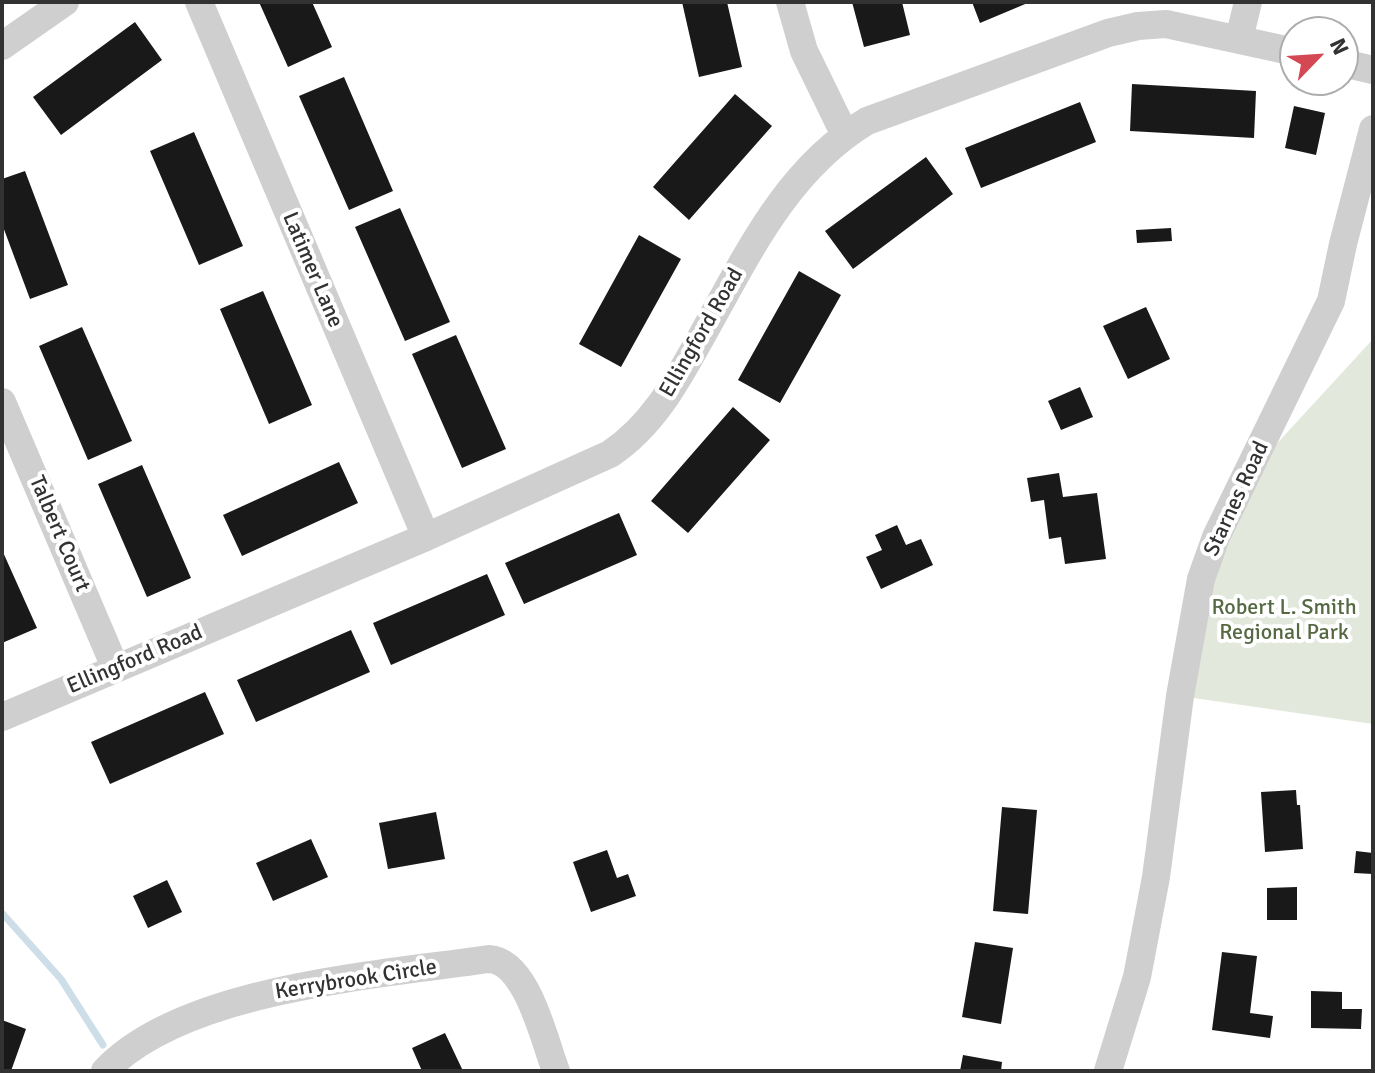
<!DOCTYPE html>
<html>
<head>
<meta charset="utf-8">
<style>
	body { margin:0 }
	#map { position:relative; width:1375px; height:1073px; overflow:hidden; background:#fff; font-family:Signika,sans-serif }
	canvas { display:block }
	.frame { position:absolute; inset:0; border:4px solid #323232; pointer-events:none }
	.north { position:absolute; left:1279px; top:16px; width:80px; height:80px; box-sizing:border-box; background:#fff; border:2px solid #adadad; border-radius:50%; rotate:65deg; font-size:22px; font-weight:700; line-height:32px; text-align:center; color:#323232 }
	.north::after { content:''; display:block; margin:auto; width:28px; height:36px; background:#d44854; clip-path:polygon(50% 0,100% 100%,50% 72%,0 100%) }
</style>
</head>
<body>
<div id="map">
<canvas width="1375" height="1073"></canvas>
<div class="frame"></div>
<div class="north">N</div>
</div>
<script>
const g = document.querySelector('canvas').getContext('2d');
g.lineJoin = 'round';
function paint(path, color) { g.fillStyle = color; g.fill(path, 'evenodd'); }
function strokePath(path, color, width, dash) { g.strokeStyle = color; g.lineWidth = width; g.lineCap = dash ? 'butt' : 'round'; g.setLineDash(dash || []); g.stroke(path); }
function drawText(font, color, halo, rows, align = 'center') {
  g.font = font + ' Signika,sans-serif'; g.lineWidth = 8; g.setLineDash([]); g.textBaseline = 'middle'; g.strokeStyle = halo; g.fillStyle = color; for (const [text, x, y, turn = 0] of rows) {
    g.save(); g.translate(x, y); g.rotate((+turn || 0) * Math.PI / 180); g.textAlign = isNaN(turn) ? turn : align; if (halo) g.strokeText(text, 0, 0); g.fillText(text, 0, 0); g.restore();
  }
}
const green = new Path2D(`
	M 1373,339 L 1373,724 L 1180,696 L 1201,579 L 1248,475 Z`);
const stream = new Path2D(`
	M 2,913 L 61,979 L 103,1045`);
const building = new Path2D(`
	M 259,2 L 312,2 L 332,47 L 288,67 Z
	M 682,2 L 727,2 L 742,67 L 699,77 Z
	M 852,2 L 902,2 L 910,35 L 864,47 Z
	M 972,2 L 1030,2 L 980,23 Z
	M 135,22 L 162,60 L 61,135 L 33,97 Z
	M 344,77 L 393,191 L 349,210 L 299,96 Z
	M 1132,84 L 1256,91 L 1254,138 L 1130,131 Z
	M 735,94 L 772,126 L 689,220 L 653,187 Z
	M 1080,102 L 1096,142 L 981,188 L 965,148 Z
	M 1294,106 L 1325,113 L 1316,155 L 1285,148 Z
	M 194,132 L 243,246 L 199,265 L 150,151 Z
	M 926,157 L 953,194 L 853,269 L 825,231 Z
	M 25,171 L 68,285 L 30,299 L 2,224 L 2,179 Z
	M 400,208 L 450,322 L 405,341 L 355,227 Z
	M 1171,228 L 1172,241 L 1137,243 L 1136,230 Z
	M 639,235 L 681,259 L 621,367 L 579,344 Z
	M 799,271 L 841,295 L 780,403 L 738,380 Z
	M 263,291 L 312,405 L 269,424 L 220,309 Z
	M 1146,307 L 1170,359 L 1128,379 L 1103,326 Z
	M 82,327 L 132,441 L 88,460 L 39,346 Z
	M 456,335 L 506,449 L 462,468 L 412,354 Z
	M 1080,387 L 1093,417 L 1061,430 L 1048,401 Z
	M 733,407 L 770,440 L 688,533 L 651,501 Z
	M 339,462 L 358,503 L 242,556 L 223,515 Z
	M 142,465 L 191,578 L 147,597 L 98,484 Z
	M 1059,473 L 1063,497 L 1097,493 L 1106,559 L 1065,564 L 1061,537 L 1049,539 L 1044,500 L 1031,502 L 1027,478 Z
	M 619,513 L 637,555 L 524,604 L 505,563 Z
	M 897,525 L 906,545 L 921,539 L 933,565 L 881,589 L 866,557 L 882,550 L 875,535 Z
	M 2,550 L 37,628 L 2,643 Z
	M 487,574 L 505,615 L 391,665 L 373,623 Z
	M 351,630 L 370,672 L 256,722 L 237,680 Z
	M 205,692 L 224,734 L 110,784 L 91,742 Z
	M 1296,790 L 1297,805 L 1300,805 L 1303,849 L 1265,852 L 1261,792 Z
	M 1002,807 L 1037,810 L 1028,914 L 993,911 Z
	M 436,812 L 445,859 L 388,869 L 379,823 Z
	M 311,839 L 328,877 L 273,901 L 256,863 Z
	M 607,850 L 617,878 L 628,874 L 636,896 L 591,912 L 573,862 Z
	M 1356,851 L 1373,853 L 1373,874 L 1354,873 Z
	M 167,880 L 182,912 L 148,928 L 133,896 Z
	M 1297,887 L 1297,920 L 1267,920 L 1267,888 Z
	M 975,942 L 1013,948 L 1001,1024 L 962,1017 Z
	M 1222,952 L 1257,956 L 1250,1013 L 1273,1016 L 1270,1038 L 1212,1030 Z
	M 1311,991 L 1342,992 L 1342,1009 L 1362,1009 L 1361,1029 L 1311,1028 Z
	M 2,1020 L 26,1029 L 11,1071 L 2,1071 Z
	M 445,1033 L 463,1071 L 422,1071 L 412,1048 Z
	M 963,1055 L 1002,1062 L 1001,1071 L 960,1071 Z`);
const minor = new Path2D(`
	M 199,2 L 426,537
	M 790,2 L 804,51 L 845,135
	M 1239,39 L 1248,2
	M 2,46 L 65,2
	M 1343,63 L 1373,70
	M 2,402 L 115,667
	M 2,717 L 426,537 L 610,454 C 652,426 675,384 699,341 C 745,260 784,171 867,121 L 1108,33 L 1138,26 L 1166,24 L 1295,52
	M 105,1071 C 183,988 380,975 489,959 C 527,961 544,1040 556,1071
	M 1108,1071 L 1137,977 L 1156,877 L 1180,696 L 1201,579 L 1216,537 L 1331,301 L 1343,244 L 1373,129`);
const streetNames = [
	["Latimer Lane",312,270,67],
	["Ellingford Road",702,333,-60],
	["Starnes Road",1237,499,-65],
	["Talbert Court",59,534,67],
	["Ellingford Road",135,660,-23],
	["Kerrybrook Circle",356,980,-9]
];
const parkNames = [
	["Robert L. Smith",1284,608],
	["Regional Park",1284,633]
];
paint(green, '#e2e8dc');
strokePath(stream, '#cddee8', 7);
paint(building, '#191919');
strokePath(minor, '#cfcfcf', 28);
drawText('22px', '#323232', '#fff', streetNames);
drawText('22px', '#556943', '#fff', parkNames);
</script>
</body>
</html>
